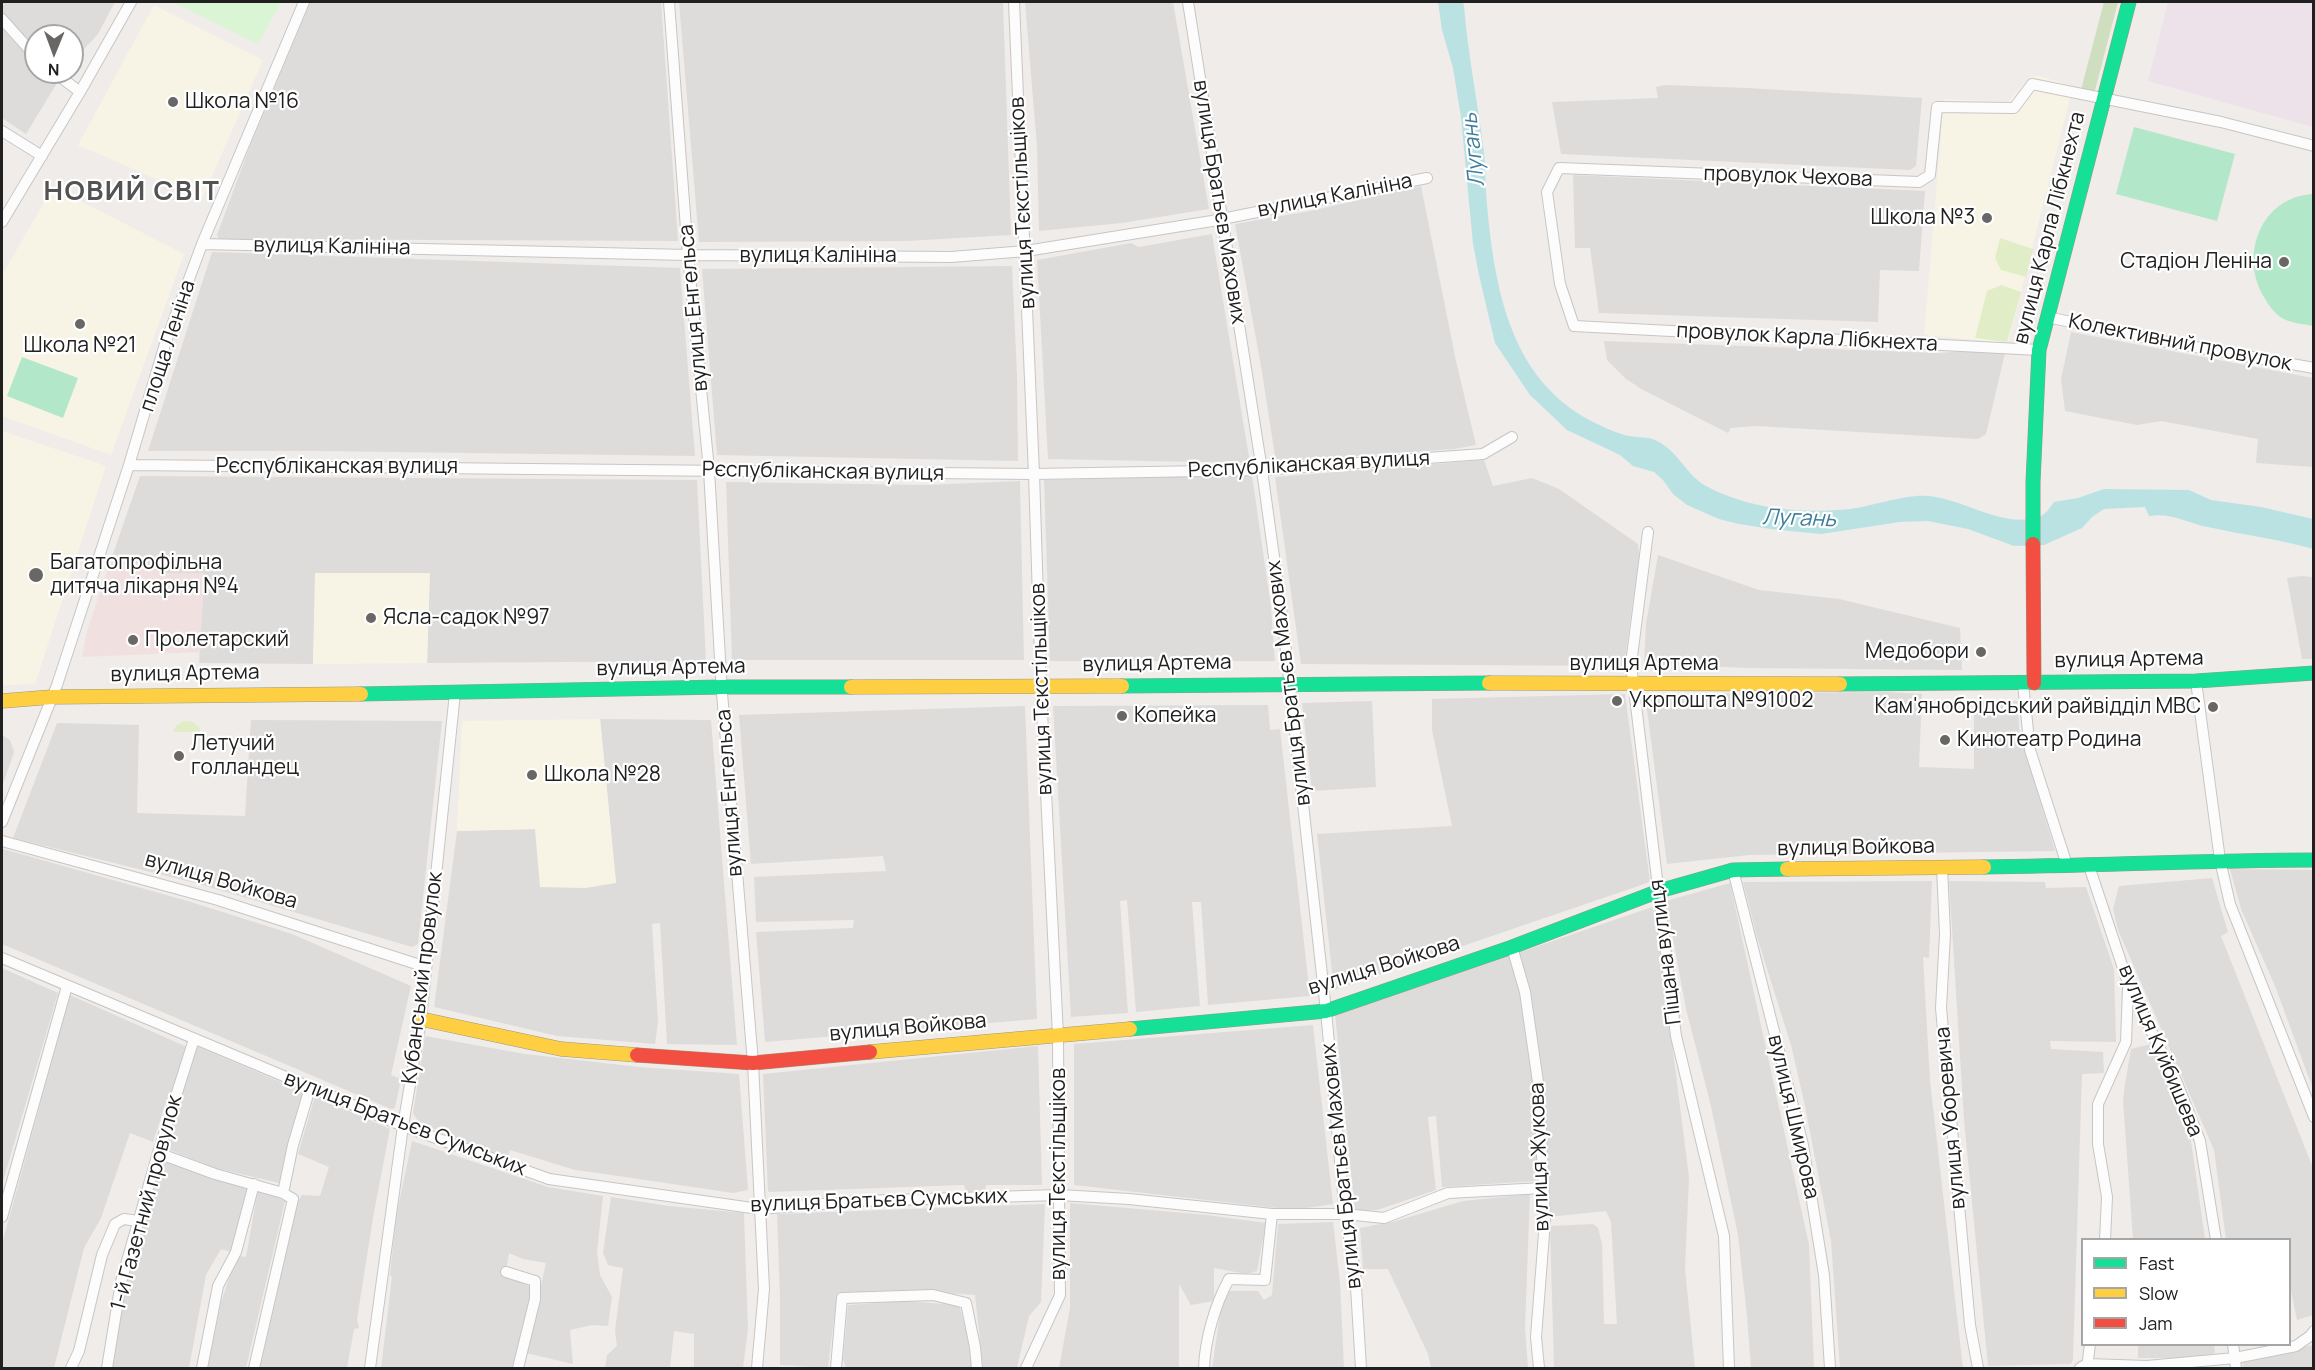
<!DOCTYPE html>
<html>
<head>
<meta charset="utf-8">
<style>
	body { margin:0 }
	#map { position:relative; width:2315px; height:1370px; overflow:hidden; background:#efece9; font-family:Manrope,sans-serif }
	canvas { display:block }
	.frame { position:absolute; inset:0; border:3px solid #202020; pointer-events:none }
	.legend { position:absolute; left:2081px; top:1238px; width:210px; height:108px; box-sizing:border-box; background:#fff; border:2px solid #a6a6a6; margin:0; padding:8px 10px; list-style:none; font-size:18px; color:#202020 }
	.legend li { display:flex; align-items:center; gap:12px; height:30px }
	.legend b { width:30px; border:2px solid #a6a6a6 }
	.north { position:absolute; left:24px; top:24px; width:60px; height:60px; box-sizing:border-box; background:#fff; border:2px solid #a6a6a6; border-radius:50%; rotate:181deg; font-size:16px; font-weight:700; line-height:24px; text-align:center; color:#202020 }
	.north::after { content:''; display:block; margin:auto; width:21px; height:27px; background:#686766; clip-path:polygon(50% 0,100% 100%,50% 72%,0 100%) }
</style>
</head>
<body>
<div id="map">
<canvas width="2315" height="1370"></canvas>
<div class="frame"></div>
<ul class="legend">
<li><b style="height:8px;background:#16e098"></b>Fast</li>
<li><b style="height:8px;background:#ffcf43"></b>Slow</li>
<li><b style="height:8px;background:#f24e42"></b>Jam</li>
</ul>
<div class="north">N</div>
</div>
<script>
const g = document.querySelector('canvas').getContext('2d');
g.lineJoin = 'round';
function paint(path, color) { g.fillStyle = color; g.fill(path, 'evenodd'); }
function strokePath(path, color, width, dash) { g.strokeStyle = color; g.lineWidth = width; g.lineCap = dash ? 'butt' : 'round'; g.setLineDash(dash || []); g.stroke(path); }
function drawText(font, color, halo, rows, align = 'center') {
  g.font = font + ' Manrope,sans-serif'; g.lineWidth = 4.5; g.setLineDash([]); g.textBaseline = 'middle'; g.strokeStyle = halo; g.fillStyle = color; for (const [text, x, y, turn = 0] of rows) {
    g.save(); g.translate(x, y); g.rotate((+turn || 0) * Math.PI / 180); g.textAlign = isNaN(turn) ? turn : align; if (halo) g.strokeText(text, 0, 0); g.fillText(text, 0, 0); g.restore();
  }
}
const residential = new Path2D(`
	M 2,2 L 115,2 L 98,34 L 72,62 L 72,36 L 36,36 L 36,51 L 2,13 Z
	M 310,2 L 661,2 L 678,241 L 219,239 L 217,235 L 248,151 Z
	M 679,2 L 1003,2 L 1011,235 L 907,241 L 699,242 Z
	M 1025,2 L 1173,2 L 1209,209 L 1122,223 L 1039,231 L 1037,147 Z
	M 2,28 L 36,65 L 36,72 L 42,72 L 57,83 L 26,134 L 2,118 Z
	M 1666,85 L 1747,88 L 1922,98 L 1916,166 L 1910,170 L 1561,154 L 1552,102 L 1658,98 L 1656,87 Z
	M 1573,175 L 1925,191 L 1919,271 L 1880,270 L 1878,322 L 1599,313 L 1590,248 L 1575,248 Z
	M 1421,186 L 1456,361 L 1476,445 L 1454,449 L 1276,462 L 1261,366 L 1235,224 L 1310,211 Z
	M 1212,234 L 1250,463 L 1048,459 L 1037,260 L 1131,243 L 1139,247 Z
	M 212,252 L 680,268 L 695,456 L 319,451 L 148,451 Z
	M 1012,266 L 1017,375 L 1018,461 L 717,455 L 702,269 Z
	M 2071,332 L 2313,378 L 2313,467 L 2256,463 L 2258,439 L 2161,421 L 2137,425 L 2065,411 L 2061,379 Z
	M 1604,341 L 1939,353 L 1965,351 L 2005,353 L 1986,434 L 1978,439 L 1756,426 L 1731,428 L 1728,433 L 1643,390 L 1626,379 L 1607,360 Z
	M 1484,460 L 1493,486 L 1532,478 L 1559,489 L 1638,544 L 1639,557 L 1624,666 L 1301,664 L 1275,477 Z
	M 1252,475 L 1271,607 L 1275,661 L 1050,661 L 1044,480 Z
	M 140,476 L 697,480 L 706,661 L 427,663 L 429,573 L 316,573 L 313,664 L 199,663 L 204,573 L 161,573 L 113,554 Z
	M 1020,481 L 1024,660 L 732,660 L 726,482 L 926,485 Z
	M 1658,555 L 1759,590 L 1839,599 L 1960,628 L 1962,670 L 1750,668 L 1644,664 L 1646,624 Z
	M 2301,576 L 2313,577 L 2313,659 L 2302,659 L 2287,578 Z
	M 1887,692 L 1922,694 L 1919,767 L 1974,769 L 1974,701 L 2018,701 L 2019,729 L 2055,851 L 1749,855 L 1667,864 L 1645,694 Z
	M 1625,694 L 1650,882 L 1334,990 L 1317,834 L 1452,826 L 1432,730 L 1432,699 Z
	M 1372,701 L 1376,787 L 1312,791 L 1302,703 Z
	M 1268,705 L 1270,730 L 1280,729 L 1310,996 L 1208,1005 L 1201,902 L 1192,902 L 1200,1006 L 1136,1012 L 1127,900 L 1120,901 L 1128,1013 L 1071,1017 L 1053,706 Z
	M 1025,706 L 1037,1019 L 765,1042 L 756,932 L 853,928 L 854,920 L 756,922 L 754,877 L 886,871 L 883,856 L 751,864 L 739,715 Z
	M 600,719 L 711,720 L 737,1045 L 667,1044 L 660,923 L 652,924 L 658,1022 L 655,1044 L 557,1036 L 434,1007 L 457,831 L 535,829 L 616,883 Z
	M 251,720 L 442,721 L 418,944 L 412,947 L 199,884 L 13,838 L 57,723 L 139,725 L 137,813 L 245,816 Z
	M 2,735 L 10,740 L 14,752 L 2,787 Z
	M 3,849 L 191,902 L 292,934 L 411,986 L 391,1075 L 401,1079 L 395,1108 L 391,1109 L 2,944 Z
	M 2230,869 L 2313,870 L 2313,1089 L 2275,986 L 2241,909 Z
	M 2212,878 L 2228,932 L 2221,936 L 2313,1168 L 2313,1315 L 2297,1320 L 2290,1286 L 2290,1240 L 2226,1239 L 2214,1150 L 2118,930 L 2113,909 L 2119,886 Z
	M 1932,881 L 1929,958 L 1923,957 L 1930,1081 L 1963,1368 L 1840,1368 L 1831,1241 L 1805,1106 L 1791,1045 L 1757,937 L 1743,882 Z
	M 1949,881 L 2045,882 L 2046,888 L 2086,887 L 2114,969 L 2116,1042 L 2050,1041 L 2051,1049 L 2103,1052 L 2104,1073 L 2082,1074 L 2073,1359 L 2071,1364 L 1988,1366 L 1964,1120 Z
	M 1730,883 L 1809,1245 L 1814,1368 L 1751,1368 L 1747,1316 L 1738,1235 L 1710,1102 L 1686,1009 L 1666,901 Z
	M 1652,907 L 1656,918 L 1689,1177 L 1685,1269 L 1695,1368 L 1554,1368 L 1550,1226 L 1593,1224 L 1598,1228 L 1602,1244 L 1604,1324 L 1617,1324 L 1611,1222 L 1606,1211 L 1549,1217 L 1541,1065 L 1529,992 L 1518,953 Z
	M 1510,952 L 1519,983 L 1538,1110 L 1536,1181 L 1442,1187 L 1436,1116 L 1428,1117 L 1436,1190 L 1377,1210 L 1355,1211 L 1335,1014 Z
	M 2,968 L 58,993 L 2,1185 Z
	M 70,995 L 187,1047 L 171,1098 L 167,1099 L 153,1142 L 130,1133 L 101,1218 L 84,1248 L 54,1368 L 2,1368 L 2,1244 Z
	M 1313,1025 L 1333,1204 L 1294,1210 L 1074,1185 L 1074,1044 Z
	M 425,1036 L 525,1054 L 639,1067 L 739,1074 L 748,1190 L 733,1193 L 598,1173 L 575,1170 L 510,1150 L 508,1158 L 419,1123 L 413,1113 Z
	M 2155,1043 L 2190,1134 L 2205,1239 L 2133,1239 L 2123,1101 L 2125,1084 L 2131,1049 Z
	M 196,1046 L 304,1092 L 279,1183 L 215,1168 L 165,1148 Z
	M 1038,1046 L 1042,1185 L 986,1185 L 985,1192 L 967,1193 L 964,1185 L 768,1192 L 763,1074 Z
	M 315,1096 L 390,1129 L 374,1212 L 357,1319 L 359,1328 L 354,1329 L 347,1368 L 260,1368 L 295,1206 L 302,1195 L 320,1196 L 329,1167 L 298,1154 Z
	M 412,1141 L 548,1187 L 603,1196 L 597,1252 L 600,1275 L 612,1297 L 608,1326 L 592,1325 L 570,1330 L 573,1364 L 526,1353 L 546,1263 L 523,1259 L 509,1253 L 505,1276 L 530,1286 L 532,1295 L 515,1368 L 381,1368 L 392,1277 L 390,1275 L 396,1217 Z
	M 163,1161 L 249,1187 L 232,1252 L 221,1249 L 206,1275 L 189,1368 L 111,1368 L 128,1271 Z
	M 258,1189 L 285,1201 L 246,1368 L 207,1368 L 221,1303 L 231,1272 L 239,1256 L 246,1257 Z
	M 1530,1194 L 1525,1327 L 1528,1368 L 1431,1368 L 1428,1354 L 1388,1269 L 1363,1269 L 1360,1228 L 1396,1221 L 1463,1201 Z
	M 611,1197 L 669,1206 L 744,1213 L 748,1329 L 743,1368 L 694,1368 L 694,1334 L 674,1331 L 670,1368 L 605,1368 L 607,1355 L 617,1346 L 615,1331 L 623,1268 L 608,1265 L 603,1253 Z
	M 1070,1203 L 1207,1215 L 1266,1223 L 1257,1271 L 1246,1274 L 1214,1268 L 1214,1301 L 1191,1305 L 1179,1284 L 1179,1368 L 1059,1368 L 1070,1308 Z
	M 1045,1204 L 1041,1302 L 1029,1316 L 1017,1368 L 983,1368 L 975,1295 L 927,1292 L 837,1294 L 828,1368 L 780,1365 L 780,1298 L 777,1214 Z
	M 1333,1222 L 1340,1282 L 1344,1368 L 1212,1368 L 1221,1307 L 1228,1291 L 1258,1291 L 1264,1300 L 1272,1295 L 1278,1224 Z
	M 903,1301 L 959,1305 L 973,1355 L 974,1368 L 846,1368 L 843,1359 L 848,1305 Z
	M 2138,1345 L 2214,1345 L 2215,1353 L 2194,1358 L 2138,1358 Z
	M 2313,1345 L 2313,1368 L 2244,1368 L 2242,1362 Z`);
const commercial = new Path2D(`
	M 113,554 L 161,573 L 204,573 L 200,652 L 82,657 L 87,631 Z`);
const industrial = new Path2D(`
	M 2168,2 L 2313,2 L 2313,127 L 2148,81 Z`);
const education = new Path2D(`
	M 154,5 L 263,60 L 202,199 L 78,145 Z
	M 2038,76 L 2073,86 L 2008,343 L 1924,335 L 1944,99 L 2008,102 L 2030,77 Z
	M 53,187 L 184,254 L 111,455 L 2,416 L 2,275 Z
	M 2,431 L 106,466 L 35,684 L 2,685 Z
	M 315,573 L 430,573 L 427,663 L 313,664 Z
	M 600,719 L 616,883 L 585,888 L 540,887 L 535,829 L 457,831 L 462,721 Z`);
const grass = new Path2D(`
	M 2000,238 L 2033,249 L 2026,277 L 2001,270 L 1995,258 Z
	M 2001,285 L 2021,292 L 2007,342 L 1975,338 L 1987,291 Z
	M 184,721 L 193,722 L 200,728 L 200,732 L 173,732 L 176,726 Z`);
const forest = new Path2D(`
	M 2104,2 L 2118,2 L 2094,94 L 2081,90 Z`);
const park = new Path2D(`
	M 173,2 L 281,2 L 258,44 Z`);
const pitch = new Path2D(`
	M 2134,127 L 2235,154 L 2217,221 L 2116,194 Z
	M 2313,194 L 2314,194 L 2313,326 C 2304,324 2290,323 2282,318 C 2275,314 2268,304 2264,297 C 2239,255 2261,197 2313,194 Z
	M 22,357 L 78,378 L 63,418 L 7,396 Z`);
const water = new Path2D(`
	M 1438,2 L 1463,2 L 1464,6 C 1468,55 1478,104 1484,153 C 1486,170 1485,188 1487,205 C 1494,280 1507,364 1573,410 C 1587,420 1612,432 1629,436 C 1638,438 1649,436 1657,441 C 1678,451 1687,476 1706,486 C 1748,509 1803,514 1850,509 C 1872,506 1893,498 1916,496 C 1957,492 2002,532 2041,516 C 2046,514 2051,506 2054,502 L 2078,498 L 2104,489 L 2189,490 L 2211,500 L 2261,507 L 2313,519 L 2313,549 C 2279,539 2243,535 2208,527 C 2187,523 2171,512 2149,516 L 2145,507 L 2104,509 L 2092,517 L 2082,528 L 2044,545 L 2014,546 L 1968,529 L 1928,521 L 1900,522 L 1821,534 L 1771,529 L 1739,524 L 1719,519 L 1687,505 L 1673,494 L 1663,480 L 1654,472 L 1633,466 L 1620,455 L 1567,430 L 1530,395 L 1495,343 L 1479,275 L 1473,244 L 1461,117 L 1453,68 L 1442,30 Z`);
const street = new Path2D(`
	M 669,2 L 688,255 L 709,470 L 722,693 L 753,1063 L 764,1289 L 757,1368
	M 1014,2 L 1034,474 L 1041,691 L 1058,1036 L 1059,1195 L 1060,1295 L 1026,1368
	M 1188,2 L 1262,470 L 1282,615 L 1326,1011 L 1345,1214 L 1355,1271 L 1361,1368
	M 2,19 L 36,57
	M 54,72 L 80,92
	M 2,131 L 42,156
	M 2,222 L 80,92 L 131,2
	M 202,244 L 688,255 L 951,257 L 1026,251 L 1212,221 L 1427,178
	M 2047,317 L 2162,341 L 2314,368
	M 2039,350 L 1574,326 L 1560,284 L 1547,192 L 1559,168 L 1919,182 L 1930,175 L 1937,107 L 2014,108 L 2032,84 L 2221,122 L 2314,146
	M 129,465 L 1034,474 L 1262,470 L 1483,454 L 1512,437
	M 1648,532 L 1631,664 L 1676,1036 L 1724,1236 L 1729,1368
	M 2196,681 L 2220,860 L 2230,904 L 2314,1117
	M 2023,684 L 2030,750 L 2067,865
	M 2,822 L 57,685 L 129,465 L 165,344 L 202,244 L 304,2
	M 2,841 L 218,900 L 426,967
	M 2089,866 L 2129,986 L 2177,1083 L 2200,1141 L 2216,1240
	M 1942,867 L 1945,934 L 1941,1008 L 1970,1325 L 1978,1368
	M 1733,870 L 1803,1145 L 1824,1275 L 1830,1368
	M 1512,947 L 1525,992 L 1539,1089 L 1545,1221 L 1536,1337 L 1539,1368
	M 2,958 L 403,1126 L 549,1179 L 759,1209 L 859,1201 L 1059,1195 L 1129,1199 L 1272,1214 L 1345,1214 L 1384,1218 L 1448,1193 L 1543,1188
	M 158,1153 L 215,1174 L 283,1193 L 293,1199 L 254,1368
	M 283,1193 L 293,1145 L 310,1088
	M 2,1217 L 67,986
	M 2105,1240 L 2107,1197 L 2098,1144 L 2098,1104 L 2126,1042 L 2128,989
	M 506,1272 L 535,1281 L 535,1299 L 518,1368
	M 2233,1344 L 2236,1368
	M 71,1368 L 79,1351 L 102,1255 L 115,1224 L 124,1219 L 138,1221
	M 107,1368 L 121,1282 L 158,1153 L 194,1039
	M 202,1368 L 218,1286 L 236,1252 L 254,1184
	M 370,1368 L 403,1126 L 421,1019 L 455,693
	M 836,1368 L 842,1298 L 933,1295 L 966,1303 L 975,1347 L 977,1368
	M 1204,1368 C 1205,1339 1215,1305 1229,1279 L 1265,1280 L 1272,1214
	M 2080,1368 L 2087,1364 L 2147,1366 L 2235,1358 L 2296,1346 L 2310,1336 L 2314,1331
	M 2087,1368 L 2090,1344`);
const fast = new Path2D(`
	M 2033,544 L 2033,482 L 2039,350 L 2129,2
	M 1840,684 L 2196,681 L 2314,673
	M 1122,686 L 1489,683
	M 361,694 L 722,687 L 851,687
	M 1984,867 C 2094,866 2204,860 2314,860
	M 1130,1029 L 1326,1011 L 1512,947 L 1659,891 L 1733,870 L 1787,869`);
const slow = new Path2D(`
	M 1489,683 L 1840,684
	M 851,687 L 1122,686
	M 2,701 L 52,697 L 361,694
	M 1787,869 L 1984,867
	M 421,1019 L 561,1049 L 637,1055
	M 870,1052 L 1130,1029`);
const jam = new Path2D(`
	M 2033,544 L 2034,683
	M 637,1055 L 753,1063 L 870,1052`);
const markers = [
	[173,102,6,"#686766"],
	[1987,218,6,"#686766"],
	[2284,262,6,"#686766"],
	[80,324,6,"#686766"],
	[36,575,8,"#686766"],
	[371,618,6,"#686766"],
	[133,640,6,"#686766"],
	[1981,652,6,"#686766"],
	[1617,701,6,"#686766"],
	[2213,707,6,"#686766"],
	[1122,716,6,"#686766"],
	[1945,740,6,"#686766"],
	[179,756,6,"#686766"],
	[532,775,6,"#686766"]
];
const poiNames = [
	["Школа №16",185,102],
	["Школа №3",1975,218,"right"],
	["Стадіон Леніна",2272,262,"right"],
	["Школа №21",80,346,"center"],
	["Багатопрофільна",50,563],
	["дитяча лікарня №4",50,587],
	["Ясла-садок №97",383,618],
	["Пролетарский",145,640],
	["Медобори",1969,652,"right"],
	["Укрпошта №91002",1629,701],
	["Кам'янобрідський райвідділ МВС",2201,707,"right"],
	["Копейка",1134,716],
	["Кинотеатр Родина",1957,740],
	["Летучий",191,744],
	["голландец",191,768],
	["Школа №28",544,775]
];
const streetNames = [
	["провулок Чехова",1788,177,2],
	["вулиця Калініна",1335,196,-11],
	["вулиця Братьєв Махових",1219,202,81],
	["вулиця Тєкстільщіков",1023,203,-93],
	["вулиця Карла Лібкнехта",2050,228,-76],
	["вулиця Калініна",332,247,1],
	["вулиця Калініна",818,256],
	["вулиця Енгельса",694,308,-95],
	["провулок Карла Лібкнехта",1807,338,3],
	["Колективний провулок",2180,343,11],
	["площа Леніна",168,346,-72],
	["Рєспубліканская вулиця",1309,465,-3],
	["Рєспубліканская вулиця",337,467],
	["Рєспубліканская вулиця",823,472,1],
	["вулиця Артема",2129,660,-1],
	["вулиця Артема",1157,664,-1],
	["вулиця Артема",1644,664],
	["вулиця Артема",671,668,-1],
	["вулиця Артема",185,674,-1],
	["вулиця Братьєв Махових",1289,683,-97],
	["вулиця Тєкстільщіков",1042,689,-92],
	["вулиця Енгельса",730,793,-94],
	["вулиця Войкова",1856,848,-1],
	["вулиця Войкова",221,881,16],
	["Піщана вулиця",1666,952,-97],
	["вулиця Войкова",1384,966,-17],
	["Кубанський провулок",423,978,-83],
	["вулиця Войкова",908,1028,-5],
	["вулиця Куйбишева",2160,1051,67],
	["вулиця Шмирова",1793,1117,77],
	["вулиця Уборевича",1951,1118,-95],
	["вулиця Братьєв Сумських",405,1124,21],
	["вулиця Жукова",1540,1157,-92],
	["вулиця Братьєв Махових",1342,1166,-96],
	["вулиця Тєкстільщіков",1059,1174,-90],
	["вулиця Братьєв Сумських",879,1201,-2],
	["1-й Газетний провулок",147,1203,-75]
];
const waterNames = [
	["Лугань",1474,150,-96],
	["Лугань",1799,519,2]
];
const districtNames = [
	["НОВИЙ СВІТ",132,192]
];
paint(residential, '#dedcdb');
paint(commercial, '#f1e0e0');
paint(industrial, '#ede1ea');
paint(education, '#f8f4e5');
paint(grass, '#e1edc7');
paint(forest, '#cedebe');
paint(park, '#d9f5d4');
paint(pitch, '#b2e7c9');
paint(water, '#bbe2e3');
strokePath(street, '#c7c6c5', 12);
strokePath(fast, '#9b987f', 15);
strokePath(slow, '#9b987f', 15);
strokePath(jam, '#9b987f', 15);
strokePath(street, '#fdfcfc', 10);
strokePath(fast, '#16e098', 14);
strokePath(slow, '#ffcf43', 14);
strokePath(jam, '#f24e42', 14);
for (const [x, y, r, color] of markers) { const dot = new Path2D(); dot.arc(x, y, r, 0, 2 * Math.PI); g.fillStyle = color; g.fill(dot); strokePath(dot, '#fff', 2); }
drawText('21px', '#202020', '#fff', poiNames, 'left');
drawText('21px', '#202020', '#fff', streetNames);
drawText('italic 22px', '#3f7d9d', '#fff', waterNames);
g.letterSpacing = '1.5px';
drawText('bold 27px', '#535353', '#fff', districtNames);
g.letterSpacing = '0px';
</script>
</body>
</html>
